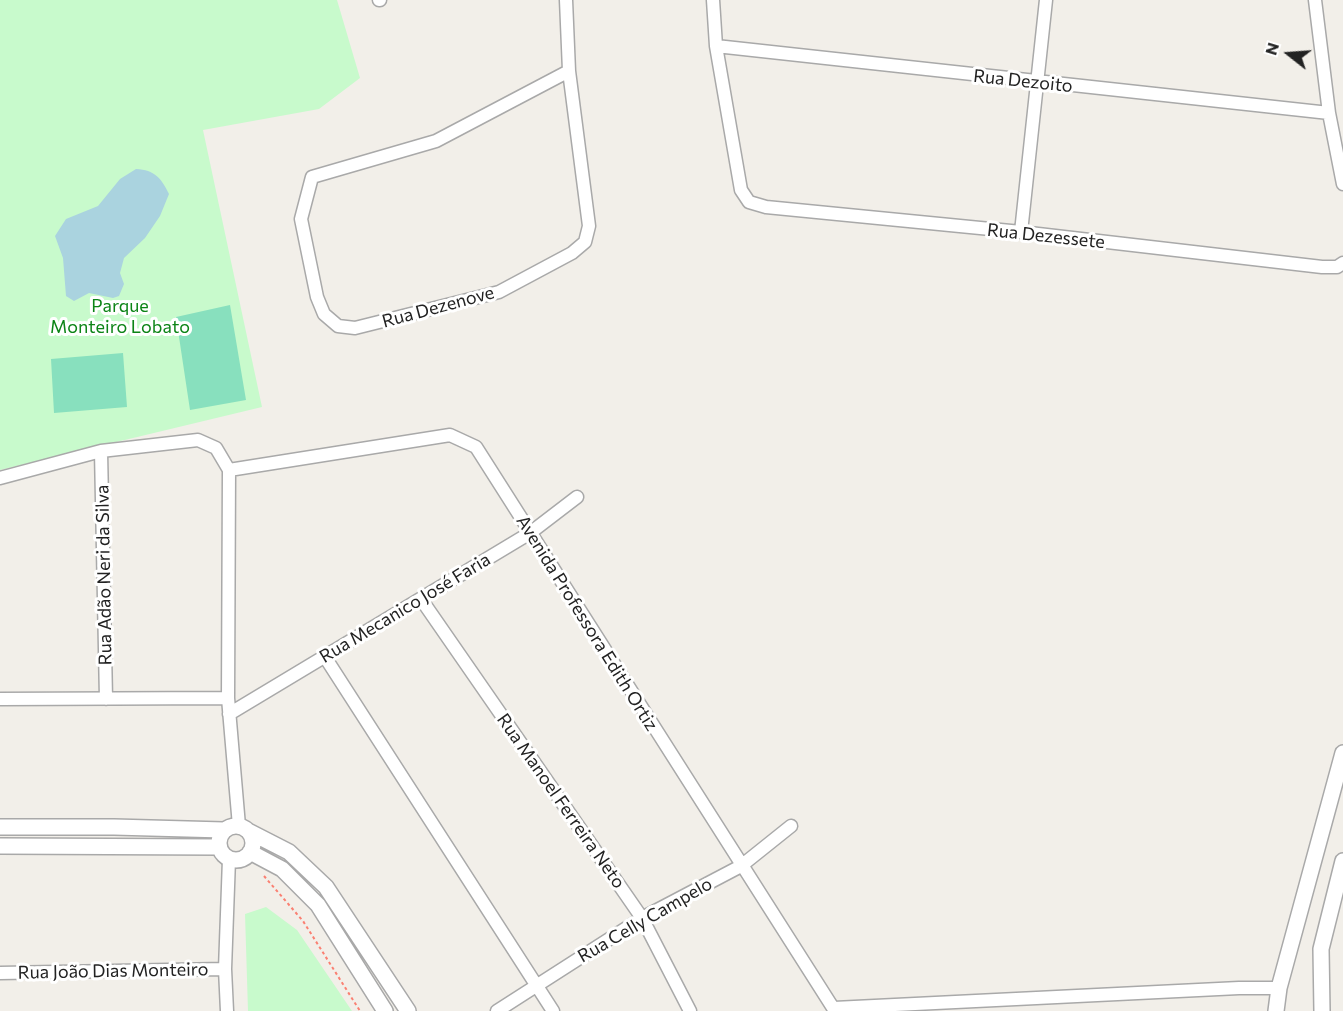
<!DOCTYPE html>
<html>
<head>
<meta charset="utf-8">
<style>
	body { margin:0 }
	#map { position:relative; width:1343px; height:1011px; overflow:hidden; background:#f2efe9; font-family:Commissioner,sans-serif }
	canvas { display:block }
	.north { position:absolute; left:1259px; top:24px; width:60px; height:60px; -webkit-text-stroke:4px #fff; paint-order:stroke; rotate:287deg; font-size:16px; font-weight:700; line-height:24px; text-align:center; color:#222 }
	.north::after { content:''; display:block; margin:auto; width:21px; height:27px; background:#222; clip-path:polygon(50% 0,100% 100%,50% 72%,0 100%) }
</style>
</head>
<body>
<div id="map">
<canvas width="1343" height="1011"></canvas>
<div class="north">N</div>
</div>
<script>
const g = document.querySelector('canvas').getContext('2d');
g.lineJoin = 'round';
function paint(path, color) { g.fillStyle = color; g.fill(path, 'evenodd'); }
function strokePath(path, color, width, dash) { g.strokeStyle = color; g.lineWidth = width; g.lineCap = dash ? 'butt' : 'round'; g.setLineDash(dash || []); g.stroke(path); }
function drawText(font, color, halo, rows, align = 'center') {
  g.font = font + ' Commissioner,sans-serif'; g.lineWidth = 6; g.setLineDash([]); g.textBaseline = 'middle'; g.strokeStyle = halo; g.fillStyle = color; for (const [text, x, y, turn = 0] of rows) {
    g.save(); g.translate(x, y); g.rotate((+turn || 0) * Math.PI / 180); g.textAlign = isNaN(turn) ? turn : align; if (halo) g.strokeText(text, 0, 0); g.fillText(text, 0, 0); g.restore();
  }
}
const park = new Path2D(`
	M 0,0 L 337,0 L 360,78 L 319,109 L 203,130 L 262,407 L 0,470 Z
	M 266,907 L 297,930 L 352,1011 L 248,1011 L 245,914 Z`);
const pitch = new Path2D(`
	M 230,305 L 246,400 L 190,410 L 176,317 Z
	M 123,353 L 127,407 L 54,413 L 51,359 Z`);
const water = new Path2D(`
	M 136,169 C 155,170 161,178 169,194 L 160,216 L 145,238 L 124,258 L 120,273 L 124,284 L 119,296 L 113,298 L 89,293 L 74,301 L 66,296 L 63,258 L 55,236 L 66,219 L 98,206 L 120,179 Z`);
const path = new Path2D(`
	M 264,876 L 303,921 L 360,1011`);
const minor = new Path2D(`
	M 379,0 L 380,0
	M 566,0 L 569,71 L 589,226 L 585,242 L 572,253 L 499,292 L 355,328 L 338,326 L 324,314 L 317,297 L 301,219 L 312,177 L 436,141 L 569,71
	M 713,0 L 716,46 L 741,190 L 749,202 L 766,207 L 1021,232 L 1322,267 L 1337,267 L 1343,263
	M 1315,0 L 1329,113 L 1343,184
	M 716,46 L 1329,113
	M 1021,232 L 1046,0
	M 101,451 L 106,699
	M 229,470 L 450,435 L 476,447 L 835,1011
	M 229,470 L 228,698 L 239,826
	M 0,478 L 101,451 L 198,440 L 216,448 L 229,470
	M 421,599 L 642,918 L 690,1011
	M 325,657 L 553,1011
	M 0,699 L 228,698
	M 229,714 L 530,533 L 577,497
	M 0,973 L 225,969
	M 834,1008 L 1239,988 L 1279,988
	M 227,1011 L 225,969 L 229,859
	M 497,1011 L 642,918 L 741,866 L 791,826`);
const tertiary = new Path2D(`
	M219 843a17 17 0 1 1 34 0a17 17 0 1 1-34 0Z
	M 0,827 L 114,827 L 224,830
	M 248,831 L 289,852 L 326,887 L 408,1011
	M 0,846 L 219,847
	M 250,852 L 282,869 L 318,905 L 385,1011
	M 1276,1011 L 1279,988 L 1343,753
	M 1322,1011 L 1321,949 L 1343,861`);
const streetNames = [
	["Rua Dezoito",1023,81,6],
	["Rua Dezessete",1046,236,6],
	["Rua Dezenove",438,307,-15],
	["Rua Adão Neri da Silva",104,575,-91],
	["Rua Mecanico José Faria",405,608,-31],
	["Avenida Professora Edith Ortiz",587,623,58],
	["Rua Manoel Ferreira Neto",561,801,55],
	["Rua Celly Campelo",645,920,-30],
	["Rua João Dias Monteiro",113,971,-1]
];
const parkNames = [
	["Parque",120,306],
	["Monteiro Lobato",120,327]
];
paint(park, '#c8facc');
paint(pitch, '#88e0be');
paint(water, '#aad3df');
strokePath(minor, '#a9a9a9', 15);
strokePath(tertiary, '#a9a9a9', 18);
strokePath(path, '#fa8072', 2, [3, 3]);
strokePath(minor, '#fff', 12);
strokePath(tertiary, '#fff', 15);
drawText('18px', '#222', '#fff', streetNames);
drawText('18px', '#0c8416', '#fff', parkNames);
</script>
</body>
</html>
